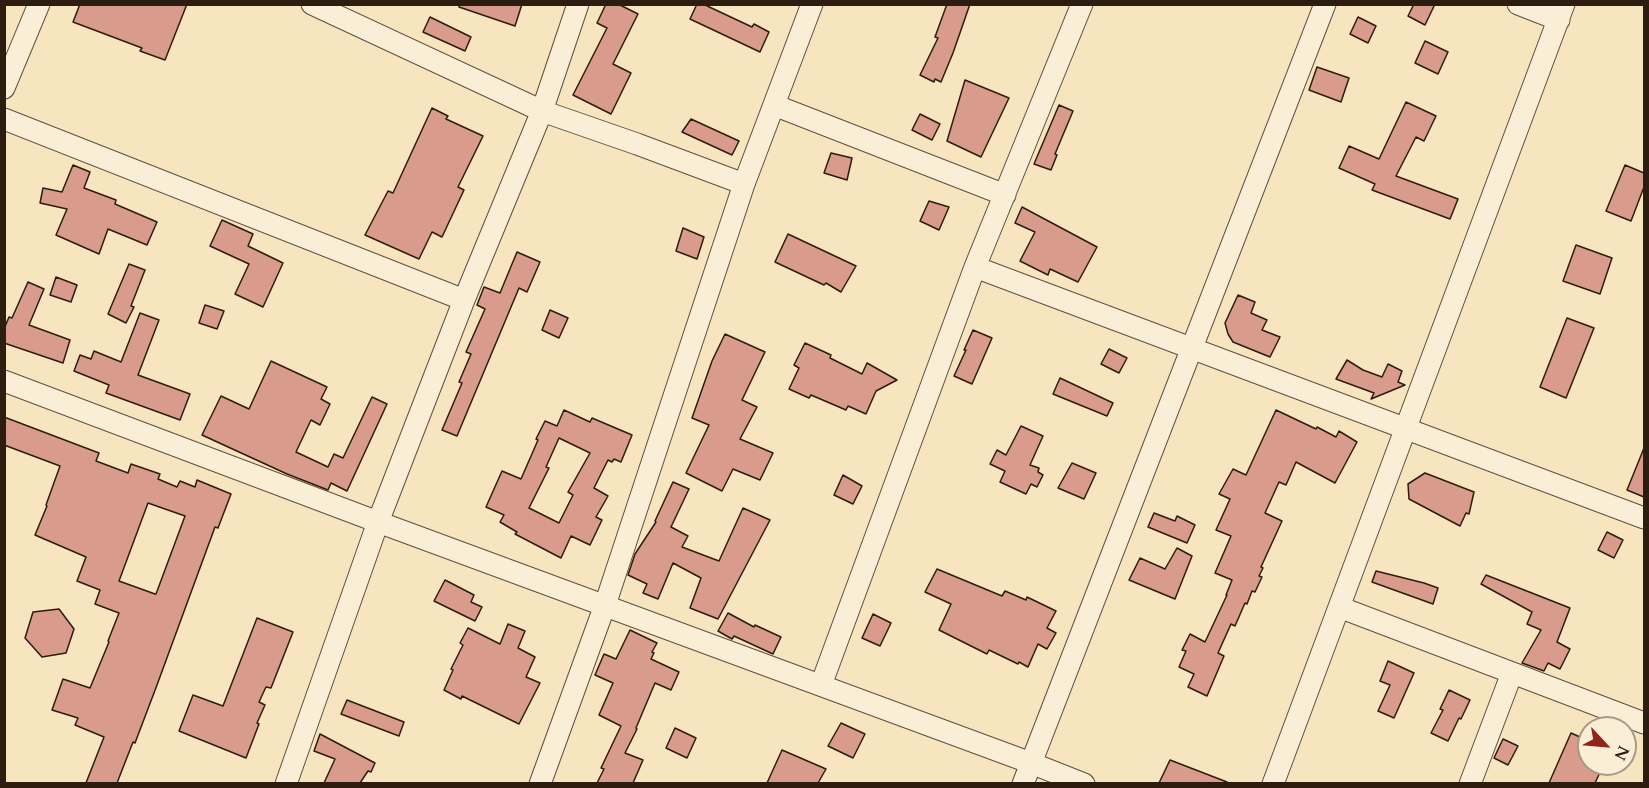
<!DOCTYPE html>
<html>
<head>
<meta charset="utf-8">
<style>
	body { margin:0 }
	#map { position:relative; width:1649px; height:788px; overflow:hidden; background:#f7e5c0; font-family:Cardo,serif }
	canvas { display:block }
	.frame { position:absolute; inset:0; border:6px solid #2d1c10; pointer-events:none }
	.north { position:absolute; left:1577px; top:716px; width:60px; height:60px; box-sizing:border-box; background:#faeed6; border:2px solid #a89a87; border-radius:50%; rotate:116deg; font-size:16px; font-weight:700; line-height:24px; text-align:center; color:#2d1c10 }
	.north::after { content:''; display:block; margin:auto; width:21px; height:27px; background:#8f2418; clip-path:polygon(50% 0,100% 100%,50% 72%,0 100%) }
</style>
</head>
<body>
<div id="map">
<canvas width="1649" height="788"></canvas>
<div class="frame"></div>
<div class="north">N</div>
</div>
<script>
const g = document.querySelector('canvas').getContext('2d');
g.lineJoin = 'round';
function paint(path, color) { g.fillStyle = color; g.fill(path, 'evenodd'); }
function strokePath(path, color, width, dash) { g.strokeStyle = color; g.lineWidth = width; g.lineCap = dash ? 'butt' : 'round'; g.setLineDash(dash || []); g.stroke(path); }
const building = new Path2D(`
	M 80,4 L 187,4 L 165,60 L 140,51 L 142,48 L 73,22 Z
	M 459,4 L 522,4 L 515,26 L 459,7 Z
	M 606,4 L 618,4 L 638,14 L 613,64 L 631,73 L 611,114 L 573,95 L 607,28 L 597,23 Z
	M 697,4 L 703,4 L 752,27 L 754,24 L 769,32 L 760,52 L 690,19 Z
	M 947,4 L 970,4 L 953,53 L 941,82 L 935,79 L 934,82 L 920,75 L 938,38 L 935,37 Z
	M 1414,4 L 1435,4 L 1425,25 L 1408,16 Z
	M 430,17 L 471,37 L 465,51 L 423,32 Z
	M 1358,17 L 1376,26 L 1368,43 L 1350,34 Z
	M 1425,41 L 1448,52 L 1438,74 L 1415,63 Z
	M 1317,67 L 1349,78 L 1341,102 L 1309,90 Z
	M 965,80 L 1009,98 L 981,157 L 947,141 Z
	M 1406,102 L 1436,116 L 1424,141 L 1416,137 L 1396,176 L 1458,199 L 1450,219 L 1372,190 L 1375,184 L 1339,168 L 1349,146 L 1379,159 Z
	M 1059,105 L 1073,111 L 1055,154 L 1057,155 L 1051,170 L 1034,164 Z
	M 432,108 L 448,116 L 446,119 L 483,136 L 458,187 L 464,190 L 442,237 L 432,232 L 419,259 L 365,235 L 388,191 L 393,193 Z
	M 920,114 L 940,124 L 932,140 L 912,130 Z
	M 691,119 L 739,141 L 732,155 L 682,132 Z
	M 831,153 L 852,158 L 847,180 L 824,173 Z
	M 73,165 L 90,172 L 84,188 L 116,200 L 115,204 L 157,222 L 147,245 L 108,229 L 99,254 L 56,235 L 67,209 L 40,203 L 43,188 L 62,192 Z
	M 1625,165 L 1644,173 L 1644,187 L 1631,221 L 1606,211 Z
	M 929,201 L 949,207 L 939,230 L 920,221 Z
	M 1022,207 L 1097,247 L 1078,282 L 1050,269 L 1048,275 L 1020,261 L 1035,232 L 1015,223 Z
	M 222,220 L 253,234 L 248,246 L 283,263 L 263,307 L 235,294 L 249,264 L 210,246 Z
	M 683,228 L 704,237 L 697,259 L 676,251 Z
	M 788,234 L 856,266 L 841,292 L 826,283 L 824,285 L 775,262 Z
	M 1576,245 L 1612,258 L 1600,294 L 1563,281 Z
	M 517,252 L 540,262 L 527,292 L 519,288 L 457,436 L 442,430 L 462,383 L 459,382 L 471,354 L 466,352 L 485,309 L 477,305 L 484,287 L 500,293 Z
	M 129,264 L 145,270 L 131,306 L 134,307 L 126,323 L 108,314 Z
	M 56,277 L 77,285 L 71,302 L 50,295 Z
	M 28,282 L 44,289 L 29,325 L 70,340 L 63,363 L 4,343 L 4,329 L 9,317 L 12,318 Z
	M 1238,295 L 1255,302 L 1251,313 L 1267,320 L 1262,330 L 1280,337 L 1270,357 L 1233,342 L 1228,334 L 1225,323 Z
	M 205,305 L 224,311 L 217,329 L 199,323 Z
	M 550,310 L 568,318 L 559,338 L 542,330 Z
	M 140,313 L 159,320 L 138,375 L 190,394 L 180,420 L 106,393 L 109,385 L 74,371 L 80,355 L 91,359 L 94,351 L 121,362 Z
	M 1567,318 L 1594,328 L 1566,398 L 1540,387 Z
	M 973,330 L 992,338 L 972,384 L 954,376 L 966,350 L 964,350 Z
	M 725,334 L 765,352 L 742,400 L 757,407 L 740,439 L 773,453 L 760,480 L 733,469 L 722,491 L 686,473 L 709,425 L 692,418 L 712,361 Z
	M 805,343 L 831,355 L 830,358 L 862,374 L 867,363 L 897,380 L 876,391 L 866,414 L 848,406 L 846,410 L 811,395 L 809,398 L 789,389 L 799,368 L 794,365 Z
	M 1109,349 L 1127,358 L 1119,373 L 1101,364 Z
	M 1347,360 L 1363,370 L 1382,377 L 1388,364 L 1402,371 L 1398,382 L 1405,385 L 1371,399 L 1374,393 L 1336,379 Z
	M 271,361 L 327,387 L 321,399 L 330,404 L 320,425 L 311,420 L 296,452 L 328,467 L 334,454 L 343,458 L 372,397 L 387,404 L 347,491 L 331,483 L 328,490 L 287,474 L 202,435 L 221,396 L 249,409 Z
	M 1060,378 L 1113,403 L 1107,416 L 1053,394 Z
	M 564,410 L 590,422 L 592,418 L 632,435 L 621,462 L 614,459 L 612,462 L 608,460 L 594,488 L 608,496 L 596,517 L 602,520 L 590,545 L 571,536 L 561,558 L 515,534 L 517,532 L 500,522 L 504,515 L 486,507 L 502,471 L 521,479 L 538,440 L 536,439 L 545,421 L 557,426 ZM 559,438 L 590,453 L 568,492 L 573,495 L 559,523 L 529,508 L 549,468 L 546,467 Z
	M 1276,410 L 1316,429 L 1317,427 L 1336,437 L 1339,431 L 1357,442 L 1335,483 L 1296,462 L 1286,485 L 1279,482 L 1265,513 L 1282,521 L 1261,567 L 1263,568 L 1259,576 L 1262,577 L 1255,592 L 1252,591 L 1247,604 L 1245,603 L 1235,626 L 1231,624 L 1218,653 L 1224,656 L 1207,696 L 1188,687 L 1194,674 L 1179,667 L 1186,651 L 1182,650 L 1190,634 L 1205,642 L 1227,595 L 1226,595 L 1232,580 L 1215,573 L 1231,536 L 1216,530 L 1230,499 L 1219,494 L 1233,469 L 1246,475 Z
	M 4,417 L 99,453 L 96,461 L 128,473 L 131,464 L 160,474 L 158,479 L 177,487 L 180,481 L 195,487 L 197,480 L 231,494 L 218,528 L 215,527 L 157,685 L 135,743 L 133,742 L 117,783 L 86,783 L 104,737 L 75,725 L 78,718 L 52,710 L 63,679 L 90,688 L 109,642 L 108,641 L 119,613 L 95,604 L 100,590 L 77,581 L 86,557 L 35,535 L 47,506 L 46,505 L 60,466 L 4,445 ZM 148,503 L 185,516 L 156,594 L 155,594 L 119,581 Z
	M 1021,426 L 1043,436 L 1030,465 L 1039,468 L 1038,472 L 1043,475 L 1037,487 L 1031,484 L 1026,494 L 1000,482 L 1005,471 L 990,464 L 997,450 L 1006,455 Z
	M 1644,448 L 1644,497 L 1627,490 Z
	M 1072,463 L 1096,473 L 1084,499 L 1058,488 Z
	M 1425,473 L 1474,492 L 1469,514 L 1466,513 L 1460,526 L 1409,499 L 1408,484 Z
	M 843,475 L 862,486 L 853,504 L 834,495 Z
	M 673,482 L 689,489 L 671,527 L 688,536 L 682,547 L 719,561 L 743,508 L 770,520 L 718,619 L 690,608 L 701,578 L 673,563 L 658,599 L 643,593 L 647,584 L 628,575 L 635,554 L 656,522 L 655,521 Z
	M 1154,513 L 1175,521 L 1177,516 L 1195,525 L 1187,543 L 1148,527 Z
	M 1607,532 L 1623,540 L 1614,558 L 1598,550 Z
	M 1177,548 L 1192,556 L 1175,599 L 1129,580 L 1140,558 L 1165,569 Z
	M 937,569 L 1002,596 L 1005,591 L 1026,600 L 1027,597 L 1056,611 L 1047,628 L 1056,633 L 1047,649 L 1038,644 L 1028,667 L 1019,662 L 1018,664 L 989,650 L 987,654 L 939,630 L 951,604 L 925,592 Z
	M 1376,571 L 1424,583 L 1438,588 L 1433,604 L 1372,582 Z
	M 1486,575 L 1570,608 L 1557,642 L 1570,649 L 1560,669 L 1548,663 L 1544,671 L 1522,663 L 1541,630 L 1527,624 L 1532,612 L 1481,584 Z
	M 445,580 L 474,595 L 471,602 L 482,607 L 475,621 L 434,601 Z
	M 59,609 L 74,629 L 66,653 L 42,657 L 25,638 L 33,612 Z
	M 728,613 L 754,627 L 755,625 L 781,637 L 773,654 L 734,636 L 732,639 L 718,631 Z
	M 873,614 L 891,623 L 880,646 L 862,638 Z
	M 257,618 L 293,632 L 271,688 L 266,687 L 259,702 L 265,705 L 257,723 L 259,724 L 246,758 L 179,731 L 193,695 L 223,706 Z
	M 508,624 L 525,631 L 518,648 L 535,657 L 526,677 L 540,683 L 519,724 L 462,696 L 461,699 L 444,690 L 453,670 L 451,669 L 463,645 L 460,643 L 468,628 L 500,644 Z
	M 630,630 L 657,643 L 652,652 L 654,653 L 651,659 L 679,672 L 671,690 L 655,683 L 636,728 L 637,729 L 625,753 L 643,760 L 633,783 L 597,783 L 604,769 L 601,768 L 621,726 L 599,715 L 613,683 L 595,675 L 604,654 L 616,659 Z
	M 1388,661 L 1414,673 L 1394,718 L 1378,711 L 1390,685 L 1380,681 Z
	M 1449,690 L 1470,700 L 1461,719 L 1459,718 L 1448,741 L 1431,733 L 1443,710 L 1440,709 Z
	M 347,700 L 404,722 L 399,736 L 341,714 Z
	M 841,723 L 865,734 L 853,758 L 828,746 Z
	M 675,728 L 696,738 L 687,758 L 666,748 Z
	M 1571,733 L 1589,741 L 1589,764 L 1604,764 L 1595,783 L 1549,783 Z
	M 320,734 L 375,763 L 371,772 L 368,771 L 360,783 L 324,783 L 335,759 L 314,751 Z
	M 1503,739 L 1518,746 L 1508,765 L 1494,758 Z
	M 782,750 L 826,769 L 818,783 L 767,783 Z
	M 1170,760 L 1227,782 L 1227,783 L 1159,783 Z`);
const street = new Path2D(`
	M 312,4 L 542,111 L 637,144 L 744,184
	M 1518,4 L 1559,20
	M 4,88 L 39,4
	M 774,105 L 1005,195
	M 4,119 L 464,300
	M 975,267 C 1198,352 1422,433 1644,518
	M 4,381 L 378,522 L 1031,763 L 1084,784
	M 1339,607 L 1644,723
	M 821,685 L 975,267 L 1082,4
	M 286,784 L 378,522 L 464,300 L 542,111 L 578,4
	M 540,784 L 605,605 L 744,184 L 812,4
	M 1023,784 L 1325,4
	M 1273,784 L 1564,4
	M 1470,784 L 1512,673`);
paint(building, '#d99b8b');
strokePath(building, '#2d1c10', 1.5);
strokePath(street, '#604e3c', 23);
strokePath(street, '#faeed6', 21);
</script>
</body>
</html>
